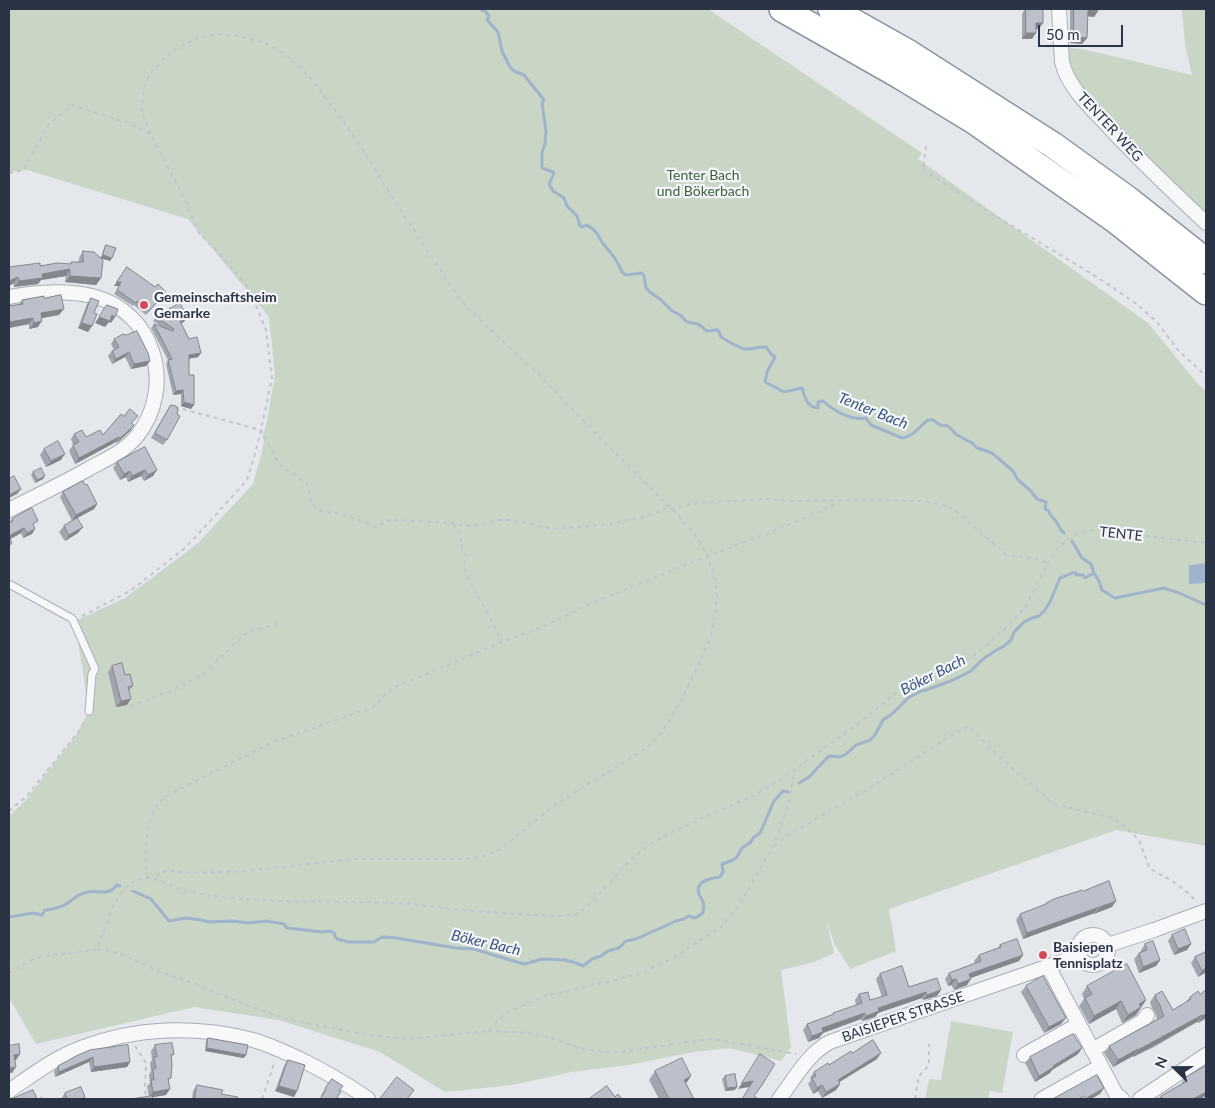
<!DOCTYPE html>
<html>
<head>
<meta charset="utf-8">
<style>
	body { margin:0 }
	#map { position:relative; width:1215px; height:1108px; overflow:hidden; background:#e4e7ec; font-family:Lato,sans-serif }
	canvas { display:block }
	.frame { position:absolute; inset:0; border:10px solid #2b3445; pointer-events:none }
	.north { position:absolute; left:1150px; top:1043px; width:50px; height:50px; -webkit-text-stroke:4px #f4f6f9; paint-order:stroke; rotate:292deg; font-size:14px; font-weight:700; line-height:20px; text-align:center; color:#2b3445 }
	.north::after { content:''; display:block; margin:auto; width:18px; height:22px; background:#2b3445; clip-path:polygon(50% 0,100% 100%,50% 72%,0 100%) }
	.scale { position:absolute; left:1038px; top:25px; width:85px; height:22px; box-sizing:border-box; border:2px solid #2b3445; border-top:0; padding-left:6px; font-size:15px; line-height:18px; white-space:nowrap; color:#2b3445; -webkit-text-stroke:4px #f4f6f9; paint-order:stroke }
</style>
</head>
<body>
<div id="map">
<canvas width="1215" height="1108"></canvas>
<div class="frame"></div>
<div class="north">N</div>
<div class="scale">50 m</div>
</div>
<script>
const g = document.querySelector('canvas').getContext('2d');
g.lineJoin = 'round';
function paint(path, color) { g.fillStyle = color; g.fill(path, 'evenodd'); }
function strokePath(path, color, width, dash) { g.strokeStyle = color; g.lineWidth = width; g.lineCap = dash ? 'butt' : 'round'; g.setLineDash(dash || []); g.stroke(path); }
function drawText(font, color, halo, rows, align = 'center') {
  g.font = font + ' Lato,sans-serif'; g.lineWidth = 4.5; g.setLineDash([]); g.textBaseline = 'middle'; g.strokeStyle = halo; g.fillStyle = color; for (const [text, x, y, turn = 0] of rows) {
    g.save(); g.translate(x, y); g.rotate((+turn || 0) * Math.PI / 180); g.textAlign = isNaN(turn) ? turn : align; if (halo) g.strokeText(text, 0, 0); g.fillText(text, 0, 0); g.restore();
  }
}
const green = new Path2D(`
	M 9,9 L 708,9 L 922,153 L 918,159 L 1148,323 L 1198,384 L 1206,391 L 1206,846 L 1116,830 L 889,909 L 896,951 L 850,969 L 834,943 L 826,918 L 834,953 L 814,962 L 781,970 L 791,1047 L 781,1061 L 729,1048 L 694,1052 L 629,1065 L 572,1072 L 513,1085 L 445,1092 L 380,1052 L 279,1020 L 194,1007 L 36,1044 L 11,1001 L 9,1002 L 9,816 L 25,801 L 77,734 L 89,711 L 75,621 L 125,598 L 197,544 L 253,484 L 261,456 L 264,440 L 262,438 L 266,425 L 275,375 L 269,317 L 188,219 L 27,170 L 9,172 Z
	M 1182,9 L 1206,9 L 1206,215 L 1130,150 L 1064,70 L 1070,48 L 1083,49 L 1192,75 L 1185,45 Z
	M 951,1021 L 1013,1032 L 1002,1093 L 990,1091 L 988,1099 L 925,1099 L 929,1079 L 941,1080 Z`);
const water = new Path2D(`
	M 1206,563 L 1206,583 L 1189,584 L 1189,565 Z`);
const stream = new Path2D(`
	M 480,9 L 485,11 L 489,16 L 487,20 L 498,32 L 502,51 L 510,67 L 514,71 L 524,75 L 544,100 L 542,103 L 546,131 L 545,144 L 542,152 L 542,168 L 553,172 L 554,173 L 549,184 L 553,191 L 564,198 L 567,206 L 577,216 L 580,226 L 582,227 L 586,225 C 596,229 597,234 602,242 C 611,254 616,257 622,272 L 626,275 L 641,273 L 644,276 L 646,288 L 650,292 L 660,299 L 672,311 L 680,315 L 687,322 L 698,324 L 707,331 L 716,330 L 718,330 L 721,337 C 726,340 740,348 744,349 C 752,349 759,347 766,347 L 771,354 L 775,357 L 767,372 L 765,382 L 784,392 L 802,388 C 805,398 807,407 818,408 L 818,402 L 823,401 C 834,411 852,421 866,418 L 871,425 L 902,438 C 914,437 920,425 928,420 L 933,420 L 940,425 L 948,426 L 957,435 L 972,443 L 977,448 L 992,453 L 1013,471 L 1018,480 L 1030,490 L 1037,499 L 1046,502 L 1045,509 L 1048,510 C 1051,517 1051,515 1055,520 C 1059,524 1058,528 1064,533
	M 1072,541 L 1082,558 L 1091,564 L 1094,573 L 1099,581 L 1102,590 L 1115,598 L 1164,588 L 1179,593 L 1206,605
	M 799,783 L 809,777 L 829,756 L 840,757 L 846,754 L 856,745 L 870,740 L 875,735 L 883,720 L 892,714 L 908,698 L 921,691 L 926,690 L 953,680 L 971,671 L 983,659 L 995,651 L 1004,646 L 1011,640 L 1014,632 L 1024,622 L 1032,618 L 1039,616 L 1045,610 L 1050,602 L 1060,578 L 1072,573 L 1076,573 L 1076,575 L 1083,575 L 1085,578 L 1094,573
	M 133,891 L 151,899 L 169,921 L 186,918 L 201,920 L 209,922 L 233,921 L 249,923 L 266,921 L 284,924 L 287,928 L 322,932 L 330,931 L 334,933 L 335,936 L 337,939 L 349,942 L 374,942 L 382,937 L 396,938 L 456,948 L 474,949 L 517,962 L 525,964 L 542,959 L 565,960 L 576,963 L 583,966 L 592,959 L 601,956 L 608,951 L 619,948 L 626,941 L 636,939 L 676,921 L 684,919 L 688,916 L 695,918 L 703,913 C 706,898 699,900 698,890 C 698,880 713,878 720,877 L 723,872 L 722,864 L 733,860 L 737,857 L 742,848 L 751,842 L 753,838 L 760,833 L 774,801 L 783,791 L 788,792
	M 9,917 L 33,913 L 42,915 L 45,910 C 51,910 62,907 68,903 C 73,899 77,895 84,893 C 97,888 107,898 117,885 L 120,886`);
const path = new Path2D(`
	M 926,146 L 923,170 L 979,206 L 1097,277 L 1134,302 L 1156,321 L 1179,351 L 1206,376
	M 9,173 L 23,170 L 49,124 L 73,105 L 131,124 L 150,134
	M 175,407 L 261,430 L 277,460 L 283,467 L 306,483 L 309,490 L 312,503 L 316,509 L 325,512 L 338,513 L 367,523 C 375,530 378,525 386,522 C 388,520 392,520 394,520 L 452,523 L 465,526 L 484,524 L 497,520 L 508,520 L 528,523 L 541,527 L 556,529 L 610,524 L 646,516 L 667,508 L 672,509 L 697,503 L 766,499 L 790,501 L 875,500 L 923,501 L 948,506 L 956,511 L 1007,555 L 1038,559 L 1048,563
	M 453,524 L 460,533 L 462,548 L 466,556 L 464,566 L 467,574 L 477,595 L 489,615 L 502,642
	M 82,616 L 130,591 L 185,548 L 202,530 L 247,480 L 255,454 L 261,430 L 272,378 L 266,330 L 249,288 L 219,253 L 199,233 L 186,202 L 158,148 L 145,121 L 142,109 L 143,93 L 146,82 L 153,70 L 169,54 L 183,45 L 201,37 L 221,34 L 235,35 L 265,43 L 284,54 L 300,67 L 314,82 L 351,132 L 394,200 L 459,298 L 476,316 L 538,374 L 604,442 L 672,509 L 695,535 L 708,556 L 711,566 L 715,581 L 717,597 L 715,614 L 710,640 L 680,703 L 661,734 L 647,748 L 556,804 L 512,840 L 497,851 L 484,856 L 465,859 L 354,859 L 246,871 L 191,873 L 173,871 L 163,872 L 153,878
	M 130,706 L 175,689 L 202,675 L 244,635 L 251,631 L 281,623
	M 9,811 L 27,796 L 34,787 L 79,731 L 85,720
	M 774,846 L 792,833 L 871,787 L 955,733 L 969,726 L 1001,758 L 1054,804 L 1113,818 L 1124,826 L 1139,840 L 1150,869 C 1167,877 1183,887 1196,901
	M 147,878 C 145,858 144,847 149,827 C 151,820 152,811 157,805 C 162,799 169,795 176,791 L 273,742 L 376,706 L 384,695 L 398,686 L 502,642 L 547,625 L 592,603 L 708,556 C 723,551 737,544 752,539 C 781,528 811,516 839,502
	M 97,949 L 109,951 L 124,955 L 160,972 L 193,983 L 233,1000 L 278,1016 L 300,1022 L 369,1035 L 409,1039 L 488,1031 L 506,1013 L 545,996 L 620,979 L 646,971 L 673,958 L 721,927 L 740,904 L 772,848 L 779,832 L 790,798 L 794,771
	M 9,973 C 21,965 35,957 49,955 C 66,953 80,954 97,949 L 114,904 L 122,892 L 131,883 L 140,879 L 147,878 L 153,878 L 182,890 L 205,895 L 230,898 L 277,901 L 370,902 L 411,904 L 459,910 L 528,915 L 562,916 L 576,914 L 586,908 L 625,866 L 636,855 L 652,843 L 672,832 L 755,795 L 794,771 L 803,763 L 854,727 L 897,692 L 910,685 L 956,666 L 972,657 L 1005,629 L 1020,614 L 1028,602 L 1048,563 L 1057,549 L 1070,538 L 1080,533 L 1100,529 L 1120,533 L 1206,543
	M 488,1031 L 531,1033 L 551,1038 L 577,1047 L 596,1051 L 613,1053 L 709,1039 L 718,1040 L 796,1054
	M 135,1046 L 146,1063 L 145,1088 L 146,1098
	M 33,1094 L 44,1099
	M 262,1099 L 275,1061
	M 915,1099 L 919,1076 L 929,1065 L 929,1044`);
const service = new Path2D(`
	M 9,584 L 71,618 L 73,620 L 95,669 L 92,674 L 89,711`);
const minor = new Path2D(`
	M 1059,9 L 1062,62 C 1068,87 1090,107 1107,125 C 1138,159 1172,191 1206,223
	M 9,297 C 34,292 67,290 92,296 C 155,311 176,387 137,436 C 125,451 107,459 90,468 C 64,483 36,496 9,510
	M1078 950a15 15 0 1 1 30 0a15 15 0 1 1-30 0Z
	M 1108,945 L 1154,930 L 1206,911
	M 1048,966 L 1116,1094 L 1122,1099
	M 1092,1050 L 1143,1021 L 1147,1015
	M 1024,1055 L 1079,1024
	M 9,1091 C 32,1075 54,1058 81,1048 C 136,1027 196,1025 253,1040 C 271,1045 289,1054 306,1062 C 327,1073 349,1085 368,1099
	M 779,1099 C 794,1080 808,1053 830,1042 L 1078,956
	M 1042,1099 L 1101,1066
	M 1140,1099 L 1206,1055`);
const motorway = new Path2D(`
	M 782,9 L 900,76 L 974,121 L 1115,220 L 1206,292
	M 831,9 L 909,53 L 1053,145 L 1129,200 L 1206,261`);
const wall = new Path2D(`
	M 1025,9 L 1043,9 L 1039,29 L 1036,29 L 1032,39 L 1022,39 L 1022,14 Z
	M 1070,9 L 1098,9 L 1098,11 L 1094,17 L 1088,16 L 1087,38 L 1082,44 L 1070,43 Z
	M 106,245 L 112,258 L 110,261 L 101,258 L 101,278 L 96,285 L 65,282 L 66,276 L 41,280 L 38,284 L 14,287 L 9,267 L 70,264 L 71,262 L 79,262 L 79,258 L 83,251 L 101,258 L 104,248 Z
	M 127,267 L 163,296 L 146,315 L 134,305 L 133,306 L 114,294 L 119,286 L 114,286 Z
	M 44,298 L 59,315 L 41,318 L 38,327 L 29,329 L 29,324 L 9,328 L 9,306 L 19,304 L 22,300 Z
	M 91,298 L 88,332 L 78,328 L 87,304 Z
	M 156,317 L 184,322 L 181,323 L 189,339 L 201,353 L 198,357 L 189,359 L 189,375 L 191,409 L 181,406 L 181,394 L 173,395 L 166,364 L 168,360 L 151,328 L 154,324 L 162,327 L 153,321 Z
	M 114,339 L 150,361 L 146,366 L 131,369 L 125,357 L 112,364 L 108,356 L 112,351 L 114,350 L 111,344 Z
	M 171,405 L 167,440 L 163,445 L 151,438 Z
	M 132,424 L 130,431 L 117,443 L 116,442 L 75,464 L 69,451 L 73,445 L 71,439 L 74,434 L 86,437 L 103,435 Z
	M 145,447 L 153,476 L 144,481 L 141,476 L 128,482 L 126,477 L 120,480 L 113,468 L 117,462 Z
	M 44,449 L 61,460 L 46,467 L 40,455 Z
	M 33,472 L 43,479 L 35,483 L 31,475 Z
	M 63,492 L 97,504 L 94,509 L 77,518 L 78,533 L 65,541 L 59,532 L 64,526 L 72,521 L 60,497 Z
	M 12,519 L 34,526 L 35,529 L 32,534 L 23,538 L 21,533 L 10,539 L 12,543 L 9,548 L 9,523 Z
	M 112,666 L 125,675 L 133,686 L 129,691 L 127,705 L 116,707 L 108,672 Z
	M 1206,878 L 1206,893 L 1205,893 L 1205,880 Z
	M 1083,891 L 1112,907 L 1023,939 L 1016,920 L 1020,914 L 1044,905 L 1046,903 Z
	M 1172,935 L 1191,944 L 1187,950 L 1174,955 L 1168,941 Z
	M 1145,944 L 1160,960 L 1156,966 L 1139,973 L 1134,959 L 1139,953 L 1141,952 L 1141,950 Z
	M 1000,945 L 1023,955 L 1019,961 L 970,978 L 967,985 L 954,990 L 951,985 L 948,986 L 945,979 L 949,973 L 975,963 L 974,961 L 979,955 L 998,948 Z
	M 1206,952 L 1206,975 L 1205,973 L 1198,977 L 1191,963 L 1195,957 Z
	M 880,974 L 909,987 L 937,978 L 937,996 L 923,1000 L 922,998 L 878,1013 L 875,1017 L 862,1021 L 861,1019 L 823,1033 L 819,1038 L 808,1042 L 803,1030 L 807,1024 L 832,1015 L 833,1013 L 856,1005 L 855,1000 L 859,994 L 870,1000 L 882,997 L 876,979 Z
	M 1026,986 L 1061,1024 L 1044,1033 L 1021,992 Z
	M 1087,986 L 1146,1000 L 1136,1015 L 1122,1023 L 1116,1009 L 1089,1024 L 1079,1006 L 1084,999 L 1082,994 Z
	M 1155,995 L 1173,1010 L 1186,1002 L 1190,997 L 1206,1018 L 1198,1023 L 1197,1022 L 1154,1047 L 1133,1057 L 1133,1056 L 1113,1067 L 1104,1053 L 1109,1046 L 1157,1019 L 1156,1016 L 1155,1012 L 1152,1008 L 1150,1002 Z
	M 208,1038 L 244,1058 L 205,1051 L 206,1041 Z
	M 155,1045 L 174,1054 L 171,1058 L 169,1081 L 166,1095 L 149,1097 L 147,1086 L 150,1083 L 149,1075 L 151,1071 L 150,1063 L 152,1060 L 151,1051 Z
	M 1082,1048 L 1078,1054 L 1052,1070 L 1050,1073 L 1035,1082 L 1025,1063 L 1030,1057 Z
	M 852,1053 L 877,1059 L 839,1082 L 840,1084 L 836,1090 L 822,1098 L 818,1091 L 813,1094 L 808,1084 L 811,1080 L 810,1078 L 814,1072 Z
	M 78,1055 L 130,1062 L 127,1067 L 91,1072 L 89,1062 L 55,1077 L 54,1071 L 58,1066 Z
	M 288,1060 L 297,1091 L 294,1097 L 275,1091 L 284,1066 Z
	M 655,1071 L 686,1083 L 694,1099 L 659,1099 L 649,1080 Z
	M 725,1076 L 735,1090 L 725,1091 L 722,1079 Z
	M 1185,1078 L 1200,1099 L 1158,1099 L 1161,1096 L 1181,1084 Z
	M 332,1079 L 339,1091 L 322,1096 L 321,1095 Z
	M 197,1085 L 221,1094 L 237,1099 L 192,1099 L 193,1091 Z
	M 65,1093 L 85,1097 L 83,1099 L 61,1099 Z`);
const shadedWall = new Path2D(`
	M 1088,10 L 1098,11 L 1094,17 L 1084,16 Z
	M 1036,23 L 1043,23 L 1039,29 L 1032,29 Z
	M 1026,33 L 1036,33 L 1032,39 L 1022,39 Z
	M 1074,37 L 1087,38 L 1082,44 L 1070,43 Z
	M 103,255 L 112,258 L 110,261 L 100,258 Z
	M 70,269 L 66,276 L 41,280 L 38,284 L 14,287 L 19,281 L 42,274 Z
	M 70,276 L 101,278 L 96,285 L 65,282 Z
	M 18,277 L 14,283 L 9,286 L 9,281 Z
	M 117,282 L 121,282 L 119,286 L 114,286 Z
	M 64,309 L 59,315 L 36,319 L 41,313 Z
	M 112,315 L 115,317 L 111,323 L 109,322 L 105,327 L 95,323 L 99,317 Z
	M 187,317 L 184,322 L 177,325 L 180,321 Z
	M 33,318 L 29,324 L 9,328 L 9,322 Z
	M 42,321 L 38,327 L 29,329 L 34,323 Z
	M 82,323 L 92,326 L 88,332 L 78,328 Z
	M 129,352 L 125,357 L 112,364 L 116,359 Z
	M 201,353 L 198,357 L 186,359 L 189,355 Z
	M 150,361 L 146,366 L 131,369 L 134,364 Z
	M 183,390 L 181,394 L 173,395 L 176,391 Z
	M 184,402 L 194,405 L 191,409 L 181,406 Z
	M 134,425 L 130,431 L 117,443 L 120,438 Z
	M 119,437 L 116,442 L 75,464 L 79,458 Z
	M 65,454 L 61,460 L 46,467 L 51,461 Z
	M 145,470 L 141,476 L 128,482 L 132,476 Z
	M 157,470 L 153,476 L 144,481 L 148,475 Z
	M 130,471 L 126,477 L 120,480 L 124,474 Z
	M 45,476 L 43,479 L 35,483 L 37,480 Z
	M 21,489 L 17,494 L 9,498 L 9,495 Z
	M 97,504 L 94,509 L 72,521 L 76,515 Z
	M 83,527 L 78,533 L 65,541 L 69,535 Z
	M 24,528 L 21,533 L 9,540 L 9,536 Z
	M 35,529 L 32,534 L 23,538 L 27,533 Z
	M 131,699 L 127,705 L 116,707 L 121,701 Z
	M 1116,901 L 1112,907 L 1094,914 L 1099,908 Z
	M 1098,907 L 1094,913 L 1023,939 L 1027,933 Z
	M 1191,944 L 1187,950 L 1174,955 L 1178,949 Z
	M 1023,955 L 1019,961 L 965,980 L 969,974 Z
	M 1160,960 L 1156,966 L 1139,973 L 1143,967 Z
	M 1206,968 L 1205,973 L 1198,977 L 1202,971 Z
	M 956,979 L 951,985 L 948,986 L 952,980 Z
	M 971,979 L 967,985 L 954,990 L 958,984 Z
	M 941,990 L 937,996 L 923,1000 L 927,995 Z
	M 926,992 L 922,998 L 878,1013 L 875,1017 L 862,1021 L 866,1016 L 878,1008 Z
	M 1146,1000 L 1136,1015 L 1122,1023 L 1128,1015 L 1139,1004 Z
	M 1121,1001 L 1116,1009 L 1089,1024 L 1094,1016 Z
	M 865,1013 L 861,1019 L 823,1033 L 819,1038 L 808,1042 L 812,1036 L 822,1028 Z
	M 1206,1014 L 1206,1018 L 1198,1023 L 1202,1016 Z
	M 1202,1015 L 1197,1022 L 1133,1057 L 1138,1050 Z
	M 1066,1018 L 1061,1024 L 1044,1033 L 1049,1027 Z
	M 207,1048 L 246,1055 L 244,1058 L 205,1051 Z
	M 1082,1048 L 1078,1054 L 1052,1070 L 1050,1073 L 1035,1082 L 1039,1076 Z
	M 1138,1049 L 1133,1056 L 1113,1067 L 1118,1060 Z
	M 881,1053 L 877,1059 L 833,1086 L 838,1080 Z
	M 20,1054 L 16,1060 L 10,1061 L 14,1055 Z
	M 93,1057 L 89,1062 L 55,1077 L 59,1072 Z
	M 130,1062 L 127,1067 L 91,1072 L 94,1067 Z
	M 16,1067 L 12,1073 L 9,1073 L 9,1068 Z
	M 691,1076 L 685,1085 L 684,1080 Z
	M 753,1081 L 749,1087 L 738,1089 L 742,1083 Z
	M 840,1084 L 836,1090 L 822,1098 L 826,1092 Z
	M 822,1085 L 818,1091 L 813,1094 L 817,1088 Z
	M 279,1086 L 297,1091 L 294,1097 L 275,1091 Z
	M 737,1087 L 735,1090 L 725,1091 L 727,1088 Z
	M 1104,1088 L 1100,1094 L 1091,1099 L 1085,1099 Z
	M 170,1089 L 166,1095 L 149,1098 L 153,1092 Z
	M 1206,1092 L 1206,1096 L 1200,1099 L 1193,1099 Z`);
const building = new Path2D(`
	M 1026,9 L 1043,9 L 1043,23 L 1036,23 L 1036,33 L 1026,33 Z
	M 1074,9 L 1098,9 L 1098,11 L 1088,10 L 1087,38 L 1074,37 Z
	M 106,245 L 116,248 L 112,258 L 103,255 Z
	M 83,251 L 94,252 L 103,260 L 101,278 L 70,276 L 70,269 L 42,274 L 43,278 L 19,281 L 18,277 L 9,281 L 9,267 L 40,263 L 40,266 L 57,263 L 71,264 L 71,262 L 83,262 Z
	M 127,267 L 155,287 L 158,284 L 166,292 L 149,311 L 137,301 L 136,303 L 117,290 L 121,282 L 117,282 Z
	M 61,295 L 64,309 L 41,313 L 42,321 L 34,323 L 33,318 L 9,322 L 9,306 L 23,304 L 22,300 L 44,296 L 44,298 Z
	M 91,298 L 99,301 L 94,313 L 97,314 L 92,326 L 82,323 Z
	M 180,303 L 187,317 L 180,321 L 189,339 L 197,337 L 201,353 L 189,355 L 189,375 L 194,375 L 194,405 L 184,402 L 183,390 L 176,391 L 168,360 L 172,359 L 154,324 L 173,331 L 174,329 L 156,317 Z
	M 107,305 L 118,309 L 115,317 L 112,315 L 110,321 L 99,317 Z
	M 137,331 L 148,353 L 150,361 L 134,364 L 129,352 L 116,359 L 112,351 L 119,347 L 114,339 L 123,334 L 126,335 Z
	M 171,405 L 176,406 L 178,410 L 177,414 L 180,416 L 167,440 L 155,433 Z
	M 130,409 L 138,416 L 131,423 L 134,425 L 125,434 L 120,438 L 119,437 L 79,458 L 73,445 L 79,442 L 74,434 L 82,430 L 86,437 L 100,430 L 103,435 L 121,414 L 124,416 Z
	M 58,441 L 65,454 L 51,461 L 44,449 Z
	M 145,447 L 157,470 L 148,475 L 145,470 L 132,476 L 130,471 L 124,474 L 117,462 Z
	M 41,468 L 45,476 L 37,480 L 33,472 Z
	M 14,476 L 21,489 L 9,495 L 9,479 Z
	M 83,481 L 85,485 L 87,484 L 97,504 L 76,515 L 63,492 Z
	M 32,508 L 38,521 L 33,524 L 35,529 L 27,533 L 24,528 L 9,536 L 9,523 L 13,521 L 12,519 Z
	M 77,518 L 83,527 L 69,535 L 64,526 Z
	M 9,537 L 12,543 L 9,545 Z
	M 122,663 L 125,675 L 130,674 L 133,686 L 128,687 L 131,699 L 121,701 L 112,666 Z
	M 1109,881 L 1116,901 L 1027,933 L 1020,914 L 1046,904 L 1046,903 L 1054,899 L 1082,890 L 1083,891 Z
	M 1185,929 L 1191,944 L 1178,949 L 1172,935 Z
	M 1017,939 L 1023,955 L 969,974 L 971,979 L 958,984 L 956,979 L 952,980 L 949,973 L 981,961 L 979,955 L 1001,947 L 1000,945 Z
	M 1153,941 L 1160,960 L 1143,967 L 1139,953 L 1147,950 L 1145,944 Z
	M 1206,952 L 1206,968 L 1202,971 L 1195,957 Z
	M 1127,964 L 1146,1000 L 1139,1004 L 1141,1007 L 1128,1015 L 1121,1001 L 1094,1016 L 1085,998 L 1092,994 L 1087,986 Z
	M 902,966 L 909,987 L 937,978 L 941,990 L 927,995 L 926,992 L 878,1008 L 879,1011 L 866,1016 L 865,1013 L 822,1028 L 823,1032 L 812,1036 L 807,1024 L 834,1014 L 833,1013 L 862,1003 L 859,994 L 868,992 L 870,1000 L 887,995 L 880,974 Z
	M 1043,976 L 1066,1018 L 1049,1027 L 1026,986 Z
	M 1206,990 L 1206,1014 L 1202,1016 L 1202,1015 L 1138,1050 L 1138,1049 L 1118,1060 L 1109,1046 L 1164,1016 L 1161,1009 L 1160,1005 L 1157,1001 L 1155,995 L 1162,991 L 1173,1010 L 1191,999 L 1190,997 L 1198,991 L 1200,994 Z
	M 1073,1034 L 1082,1048 L 1053,1066 L 1054,1067 L 1039,1076 L 1030,1057 Z
	M 208,1038 L 248,1045 L 246,1055 L 207,1048 Z
	M 873,1040 L 881,1053 L 838,1080 L 840,1084 L 826,1092 L 822,1085 L 817,1088 L 812,1078 L 816,1076 L 814,1072 L 828,1063 L 829,1065 L 851,1051 L 852,1053 Z
	M 172,1043 L 174,1054 L 171,1055 L 172,1064 L 171,1078 L 168,1079 L 170,1089 L 153,1092 L 151,1080 L 154,1080 L 153,1069 L 156,1068 L 154,1057 L 157,1057 L 155,1045 Z
	M 19,1044 L 20,1054 L 14,1055 L 16,1067 L 9,1068 L 9,1046 Z
	M 128,1045 L 130,1062 L 94,1067 L 93,1057 L 59,1072 L 58,1066 L 78,1055 L 90,1050 Z
	M 760,1054 L 775,1064 L 762,1085 L 754,1096 L 758,1099 L 742,1099 L 753,1081 L 742,1083 Z
	M 682,1058 L 691,1076 L 684,1080 L 694,1099 L 669,1099 L 655,1071 Z
	M 288,1060 L 305,1065 L 297,1091 L 279,1086 Z
	M 1206,1066 L 1206,1092 L 1193,1099 L 1163,1099 L 1161,1096 L 1187,1081 L 1185,1078 Z
	M 735,1074 L 737,1087 L 727,1088 L 725,1076 Z
	M 1097,1075 L 1104,1088 L 1085,1099 L 1084,1096 L 1078,1099 L 1053,1099 Z
	M 397,1077 L 414,1090 L 407,1099 L 380,1099 Z
	M 332,1079 L 343,1086 L 339,1091 L 341,1092 L 337,1097 L 338,1098 L 337,1099 L 320,1099 L 326,1090 L 325,1089 Z
	M 197,1085 L 223,1090 L 221,1094 L 238,1097 L 237,1099 L 195,1099 Z
	M 607,1086 L 615,1097 L 618,1094 L 622,1099 L 589,1099 Z
	M 81,1087 L 85,1097 L 83,1098 L 83,1099 L 67,1099 L 65,1093 Z
	M 33,1090 L 37,1099 L 12,1099 Z
	M 152,1096 L 153,1099 L 132,1099 Z`);
const markers = [
	[144,305,5,"#d1495b"],
	[1043,955,5,"#d1495b"]
];
const streetNames = [
	["TENTER WEG",1110,127,47],
	["TENTE",1121,534,6],
	["BAISIEPER STRASSE",903,1017,-19]
];
const parkNames = [
	["Tenter Bach",703,175],
	["und Bökerbach",703,191]
];
const poiNames = [
	["Gemeinschaftsheim",154,297],
	["Gemarke",154,313],
	["Baisiepen",1053,947],
	["Tennisplatz",1053,963]
];
const waterNames = [
	["Tenter Bach",873,411,22],
	["Böker Bach",933,675,-27],
	["Böker Bach",486,943,13]
];
paint(green, '#c9d6c5');
paint(water, '#9fb4cc');
strokePath(stream, '#9fb4cc', 3);
strokePath(service, '#a9aeb7', 9);
strokePath(minor, '#a9aeb7', 16);
strokePath(motorway, '#8b94a3', 28);
strokePath(path, '#c2c5cb', 2, [4, 4]);
strokePath(service, '#f7f8fa', 7);
strokePath(minor, '#f7f8fa', 14);
strokePath(motorway, '#fff', 25);
paint(wall, '#a1a5ae');
paint(shadedWall, '#83868d');
paint(building, '#bbc0ca');
strokePath(building, '#83868d', 1);
for (const [x, y, r, color] of markers) { const dot = new Path2D(); dot.arc(x, y, r, 0, 2 * Math.PI); g.fillStyle = color; g.fill(dot); strokePath(dot, '#f4f6f9', 2); }
drawText('14px', '#2b3445', '#f4f6f9', streetNames);
drawText('14px', '#3f6138', '#f4f6f9', parkNames);
drawText('bold 14px', '#2b3445', '#f4f6f9', poiNames, 'left');
drawText('italic 15px', '#34527a', '#f4f6f9', waterNames);
</script>
</body>
</html>
